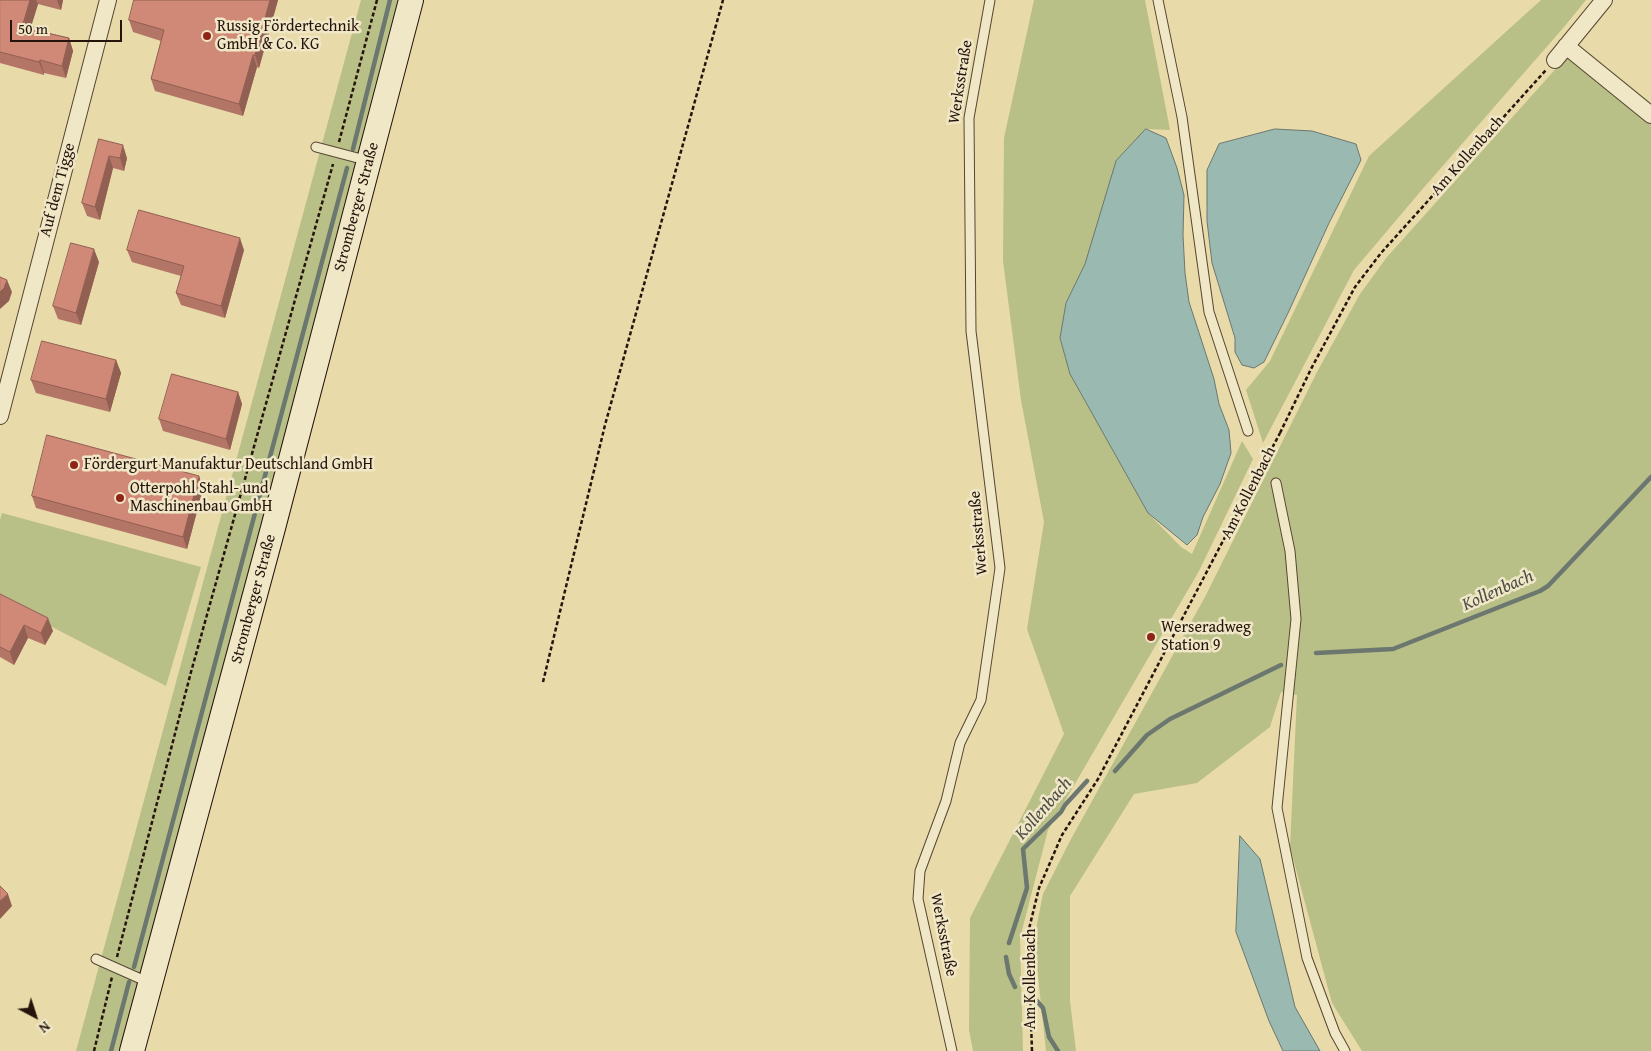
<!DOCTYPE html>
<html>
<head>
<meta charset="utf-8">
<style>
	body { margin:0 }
	#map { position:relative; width:1651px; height:1051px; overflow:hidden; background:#e8daa9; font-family:"Gentium Book Plus",serif }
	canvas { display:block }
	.north { position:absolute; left:10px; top:991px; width:50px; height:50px; -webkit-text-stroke:4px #f0e7c7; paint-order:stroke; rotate:140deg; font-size:14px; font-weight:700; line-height:20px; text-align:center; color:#26140c }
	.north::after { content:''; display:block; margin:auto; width:18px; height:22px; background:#26140c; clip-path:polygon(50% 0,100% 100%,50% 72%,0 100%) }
	.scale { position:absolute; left:10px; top:20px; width:112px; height:22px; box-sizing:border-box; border:2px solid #26140c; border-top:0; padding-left:6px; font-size:15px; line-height:18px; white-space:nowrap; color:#26140c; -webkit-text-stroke:4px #f0e7c7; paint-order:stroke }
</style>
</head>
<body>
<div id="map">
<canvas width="1651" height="1051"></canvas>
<div class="north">N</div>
<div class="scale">50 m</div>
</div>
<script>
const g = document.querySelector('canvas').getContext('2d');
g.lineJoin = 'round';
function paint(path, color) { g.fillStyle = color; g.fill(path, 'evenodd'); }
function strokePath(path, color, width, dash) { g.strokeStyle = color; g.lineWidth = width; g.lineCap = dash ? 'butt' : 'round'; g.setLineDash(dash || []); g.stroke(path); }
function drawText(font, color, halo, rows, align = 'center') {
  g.font = font + ' "Gentium Book Plus",serif'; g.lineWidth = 5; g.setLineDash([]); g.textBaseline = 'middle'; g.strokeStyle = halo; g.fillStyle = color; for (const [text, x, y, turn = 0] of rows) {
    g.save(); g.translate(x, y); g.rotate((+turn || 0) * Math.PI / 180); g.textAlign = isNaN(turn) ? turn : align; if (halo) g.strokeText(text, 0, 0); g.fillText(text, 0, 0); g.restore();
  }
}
const green = new Path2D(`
	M 361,0 L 402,0 L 121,1051 L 76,1051 Z
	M 1034,0 L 1145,0 L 1170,130 L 1146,129 L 1096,231 L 1085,264 L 1066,303 L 1060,338 L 1070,374 L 1148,513 L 1181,547 L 1192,554 L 1242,441 L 1253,459 L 1199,571 L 1048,830 L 1020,938 L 1023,1051 L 973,1051 L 969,1030 L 970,918 L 1064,734 L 1027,629 L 1044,522 L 1021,400 L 1003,261 L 1004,138 Z
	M 1541,0 L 1586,0 L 1564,27 L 1420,192 L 1354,270 L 1263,443 L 1246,390 L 1270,361 L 1369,156 Z
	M 1578,44 L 1651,103 L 1651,1051 L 1362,1051 L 1332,1003 L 1290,847 L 1297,695 L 1281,692 L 1270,727 L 1197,783 L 1134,794 L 1070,896 L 1070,1001 L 1076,1051 L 1046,1051 L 1034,939 L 1043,894 L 1071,839 L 1205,597 L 1317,372 L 1360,294 L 1387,257 Z
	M 2,513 L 201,567 L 166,686 L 0,600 L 0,520 Z`);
const water = new Path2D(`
	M 1146,129 L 1166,138 L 1177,168 L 1184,195 L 1183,235 L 1185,273 L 1189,302 L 1214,379 L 1219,404 L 1229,430 L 1231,453 L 1220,484 L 1203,517 L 1197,535 L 1187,545 L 1148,513 L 1070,374 L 1060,338 L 1066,303 L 1085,264 L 1116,161 Z
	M 1275,129 L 1312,131 L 1356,144 L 1361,160 L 1329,223 L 1289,311 L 1264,362 L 1254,368 L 1242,365 L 1235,352 L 1235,338 L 1212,263 L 1207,221 L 1207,170 L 1219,144 Z
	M 1240,836 L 1260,859 L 1295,1007 L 1320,1051 L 1283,1051 L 1269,1021 L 1236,932 Z`);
const stream = new Path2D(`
	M 353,149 L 390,0
	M 1316,653 L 1393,649 L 1540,591 L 1548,586 L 1651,477
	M 1115,771 L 1147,735 L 1170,719 L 1281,665
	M 1009,943 L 1027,888 L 1023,849 L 1061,812 L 1065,805 L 1087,781
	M 1006,957 L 1009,974 L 1015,987
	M 134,967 L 347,168
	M 1037,1001 L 1043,1008 L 1049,1037 L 1058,1051
	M 111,1051 L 129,982`);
const path = new Path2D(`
	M 339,142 L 377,0
	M 1280,433 L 1311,369 L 1355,287 L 1381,253 L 1546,70
	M 543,682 L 605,425 L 723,0
	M 117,957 L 191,672 L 333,164
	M 94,1051 L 112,977
	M 1032,1051 L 1028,933 L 1039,888 L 1062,835 L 1098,779 L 1245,499`);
const service = new Path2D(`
	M 1158,0 L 1182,117 L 1209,312 L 1248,431
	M 316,147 L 369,161
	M 1276,483 L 1290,551 L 1296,619 L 1277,808 L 1307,958 L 1335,1033 L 1345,1051
	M 96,959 L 150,983
	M 952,1051 L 918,899 L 920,871 L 946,801 L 960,743 L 981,700 L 1000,568 L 971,331 L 969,118 L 990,0`);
const minor = new Path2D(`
	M 1566,46 L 1651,115
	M 1555,60 L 1604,0
	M 0,416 L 108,0`);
const secondary = new Path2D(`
	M 132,1051 L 273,528 L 411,0`);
const pathBridge = new Path2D(`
	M 1245,499 L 1280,433`);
const wall = new Path2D(`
	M 0,0 L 63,0 L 61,10 L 38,4 L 31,26 L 48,31 L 49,33 L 69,38 L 73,51 L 66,78 L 44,73 L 44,75 L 0,63 Z
	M 278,0 L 259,68 L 257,67 L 243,116 L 155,91 L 151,79 L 161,41 L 133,32 L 129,20 Z
	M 99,139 L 127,158 L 124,171 L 113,168 L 100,220 L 87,216 L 82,203 Z
	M 127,250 L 244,250 L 225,318 L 181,305 L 176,293 L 181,276 L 132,262 Z
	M 99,262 L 81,325 L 58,319 L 53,306 Z
	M 116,360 L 121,373 L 110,412 L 36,393 L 31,380 Z
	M 238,392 L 242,404 L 230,450 L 163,431 L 159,419 Z
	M 199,476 L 203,489 L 187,549 L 36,508 L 32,496 Z
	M 0,594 L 53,631 L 45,645 L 28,638 L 14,665 L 0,657 Z`);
const shadedWall = new Path2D(`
	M 30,0 L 36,0 L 38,4 L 28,37 L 23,24 Z
	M 57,0 L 63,0 L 61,10 Z
	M 270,0 L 278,0 L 259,68 L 255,55 Z
	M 69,38 L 73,51 L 66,78 L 62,66 Z
	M 253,55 L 257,67 L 243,116 L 239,104 Z
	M 40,60 L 44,73 L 44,75 L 39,62 Z
	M 123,145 L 127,158 L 124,171 L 120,158 Z
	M 109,156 L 113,168 L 100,220 L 95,207 Z
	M 240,238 L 244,250 L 225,318 L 221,306 Z
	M 94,249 L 99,262 L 81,325 L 76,313 Z
	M 7,280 L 12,292 L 9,301 L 0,309 L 0,292 Z
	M 116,360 L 121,373 L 110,412 L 106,399 Z
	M 238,392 L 242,404 L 230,450 L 226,439 Z
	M 199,476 L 203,489 L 187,549 L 183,537 Z
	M 48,618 L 53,631 L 45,645 L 41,633 Z
	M 24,625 L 28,638 L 14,665 L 10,652 Z
	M 8,894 L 12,906 L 0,919 L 0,901 Z`);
const building = new Path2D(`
	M 0,0 L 30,0 L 23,24 L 48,31 L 47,33 L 69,38 L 62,66 L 40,60 L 39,62 L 0,52 Z
	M 134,0 L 270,0 L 255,55 L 253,55 L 239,104 L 151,79 L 164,30 L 129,20 Z
	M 99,139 L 123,145 L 120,158 L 109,156 L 95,207 L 82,203 Z
	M 139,210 L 240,238 L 221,306 L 176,293 L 184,266 L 127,250 Z
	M 71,243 L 94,249 L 76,313 L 53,306 Z
	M 0,277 L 7,280 L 4,288 L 0,292 Z
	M 42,341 L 116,360 L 106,399 L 31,380 Z
	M 172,374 L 238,392 L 226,439 L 159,419 Z
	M 47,435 L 199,476 L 183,537 L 32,496 Z
	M 0,594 L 48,618 L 41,633 L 24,625 L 10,652 L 0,647 Z
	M 0,886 L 8,894 L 0,901 Z`);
const markers = [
	[207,36,5,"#8f2418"],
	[74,465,5,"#8f2418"],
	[120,498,5,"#8f2418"],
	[1151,637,5,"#8f2418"]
];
const poiNames = [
	["Russig Fördertechnik",217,27],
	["GmbH & Co. KG",217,45],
	["Fördergurt Manufaktur Deutschland GmbH",84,465],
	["Otterpohl Stahl- und",130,489],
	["Maschinenbau GmbH",130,507],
	["Werseradweg",1161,628],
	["Station 9",1161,646]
];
const streetNames = [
	["Werksstraße",961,82,-81],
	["Am Kollenbach",1468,156,-48],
	["Auf dem Tigge",58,190,-75],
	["Stromberger Straße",357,207,-75],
	["Am Kollenbach",1249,493,-63],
	["Werksstraße",979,533,-95],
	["Stromberger Straße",254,599,-75],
	["Werksstraße",943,935,79],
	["Am Kollenbach",1031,979,-90]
];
const waterNames = [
	["Kollenbach",1498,591,-24],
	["Kollenbach",1044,809,-49]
];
paint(green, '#b8bf87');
paint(water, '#99b9b1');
strokePath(water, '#6b776f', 1);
strokePath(stream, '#6b776f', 4.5);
strokePath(service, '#564633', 11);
strokePath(minor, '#564633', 18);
strokePath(secondary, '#26140c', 26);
strokePath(path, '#26140c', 2.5, [4, 2.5]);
strokePath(service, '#f0e7c7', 9);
strokePath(minor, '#f0e7c7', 16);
strokePath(secondary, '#f0e7c7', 24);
strokePath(pathBridge, '#26140c', 2.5, [4, 2.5]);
paint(wall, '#b37566');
paint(shadedWall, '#925f53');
paint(building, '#d08877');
strokePath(building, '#925f53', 1);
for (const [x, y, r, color] of markers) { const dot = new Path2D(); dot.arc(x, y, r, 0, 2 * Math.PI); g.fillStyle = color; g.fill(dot); strokePath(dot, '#f0e7c7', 2); }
drawText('16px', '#26140c', '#f0e7c7', poiNames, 'left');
drawText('16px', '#26140c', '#f0e7c7', streetNames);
drawText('italic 18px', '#4e4e46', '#f0e7c7', waterNames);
</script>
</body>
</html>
